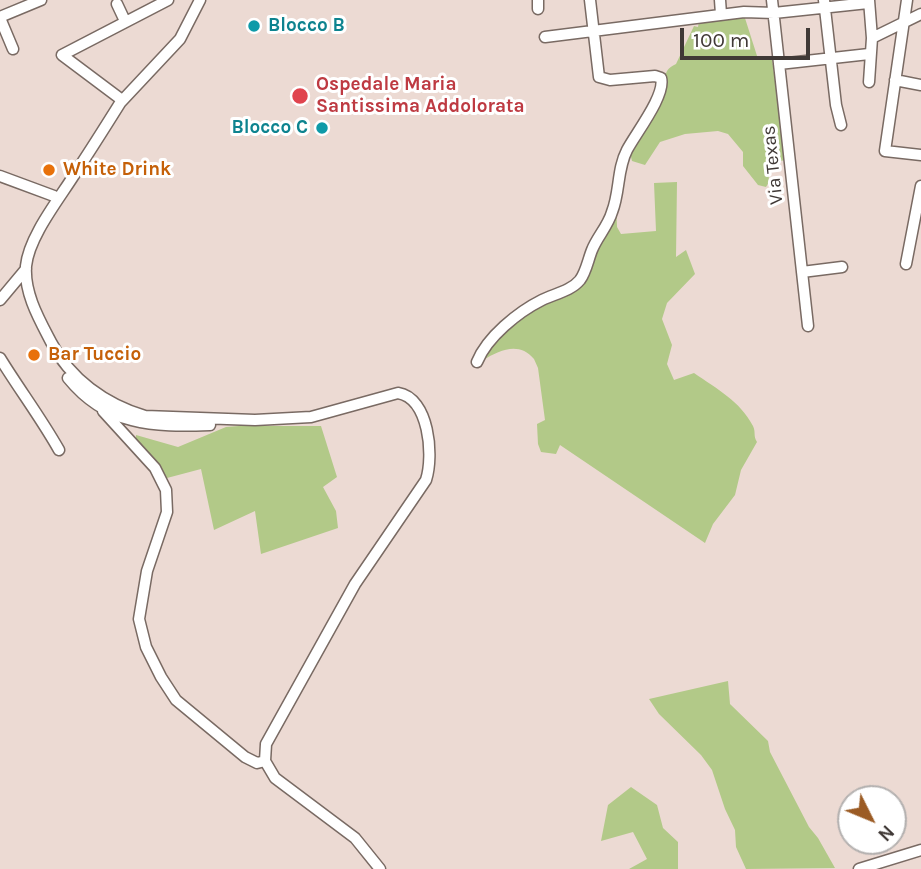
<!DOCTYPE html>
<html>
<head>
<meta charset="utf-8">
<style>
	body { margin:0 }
	#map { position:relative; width:921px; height:869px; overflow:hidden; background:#ecdad3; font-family:Karla,sans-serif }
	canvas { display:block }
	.north { position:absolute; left:837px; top:785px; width:70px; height:70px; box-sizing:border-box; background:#fff; border:2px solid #b3b0af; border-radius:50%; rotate:133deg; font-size:19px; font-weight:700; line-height:28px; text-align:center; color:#403936 }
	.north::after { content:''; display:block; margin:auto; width:24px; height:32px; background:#9b5b24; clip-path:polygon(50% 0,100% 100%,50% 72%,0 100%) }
	.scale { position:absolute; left:680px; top:28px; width:130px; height:32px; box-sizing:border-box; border:4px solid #403936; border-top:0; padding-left:9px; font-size:21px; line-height:24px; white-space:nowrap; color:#403936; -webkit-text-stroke:5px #fff; paint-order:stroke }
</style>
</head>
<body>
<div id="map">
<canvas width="921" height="869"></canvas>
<div class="north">N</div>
<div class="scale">100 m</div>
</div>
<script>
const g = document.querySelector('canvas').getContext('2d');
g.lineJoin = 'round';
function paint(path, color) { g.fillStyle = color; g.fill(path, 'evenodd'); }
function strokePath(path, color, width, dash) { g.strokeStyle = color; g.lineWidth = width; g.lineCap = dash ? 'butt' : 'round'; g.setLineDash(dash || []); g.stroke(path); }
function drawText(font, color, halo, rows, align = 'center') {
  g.font = font + ' Karla,sans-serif'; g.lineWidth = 6; g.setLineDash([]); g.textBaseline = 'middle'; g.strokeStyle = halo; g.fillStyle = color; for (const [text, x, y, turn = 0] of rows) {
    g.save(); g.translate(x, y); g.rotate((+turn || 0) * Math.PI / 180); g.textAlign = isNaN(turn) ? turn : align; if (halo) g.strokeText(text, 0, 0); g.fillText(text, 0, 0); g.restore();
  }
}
const green = new Path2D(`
	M 744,15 L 758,59 L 772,59 L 786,160 L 768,163 L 769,182 L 766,187 L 758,185 L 743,166 L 743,152 L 728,134 L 718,131 L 685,134 L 660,142 L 645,165 L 632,161 L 630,153 C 641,134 656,114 664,93 C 669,80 659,72 676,64 L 694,26 L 698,27 L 699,21 Z
	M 677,182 L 676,257 L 686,250 L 695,274 L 667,303 L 662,319 L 672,345 L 667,364 L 674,380 L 694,373 C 717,389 740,401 753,426 C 756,432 753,436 757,442 L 741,470 L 735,495 L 713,524 L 705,543 L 560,445 L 556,454 L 541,452 L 538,444 L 537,424 L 545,420 L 538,368 L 534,359 C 519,341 500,350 483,360 C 496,325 538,306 570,293 L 616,200 L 617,227 L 621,234 L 656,231 L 654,183 Z
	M 239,426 L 321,426 L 337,477 L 323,487 L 336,511 L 338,528 L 261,554 L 255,511 L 214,530 L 201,469 L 167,478 L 156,461 L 136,439 L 136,435 L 178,447 L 226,427 Z
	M 728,681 L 730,704 L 768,741 L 770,752 L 809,827 L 818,838 L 835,868 L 746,869 L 736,847 L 735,830 L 725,809 L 712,770 L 701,755 L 659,714 L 649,699 Z
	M 631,787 L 657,805 L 663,828 L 678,842 L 678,869 L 629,869 L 647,859 L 633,832 L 601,841 L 608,805 Z`);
const minor = new Path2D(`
	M 538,0 L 538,9
	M 720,0 L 721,14
	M 772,0 L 808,326
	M 824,0 L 836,105 L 841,125
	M 907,0 L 885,151 L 921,155
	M 117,4 L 125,21
	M 0,17 L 41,0
	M 0,18 L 13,49
	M 545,37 L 744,12 L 774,13 L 868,3
	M 872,38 L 921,14
	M 779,64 L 869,54
	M 895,80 L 921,85
	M 869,82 L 872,38 L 869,0
	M 122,100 C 107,124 92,148 76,172 C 60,198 29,236 26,266 C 24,293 39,319 51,342 C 70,379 105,404 145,416 L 255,420 L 311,417 L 398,393 C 429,398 434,455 426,480 L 355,584 L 266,744 L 265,761 L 275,778 L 355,838 L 380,869
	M 122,100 L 62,55 L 168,0
	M 120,103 L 180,39 L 200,0
	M 0,176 L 54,196
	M 906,264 L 921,186
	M 802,272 L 842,267
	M 0,300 L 26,269
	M 0,358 C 19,389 41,418 59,450
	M 477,362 C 487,337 518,312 542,300 C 554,294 571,291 580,280 C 586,272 588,260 592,250 C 597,237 608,226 612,212 C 620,192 617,169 627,150 C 636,133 666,95 661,78 L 655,76 L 610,80 L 599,77 L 590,0
	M 68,378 C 107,426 153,427 210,425
	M 103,411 L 155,468 L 166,490 L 167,512 L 147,571 L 139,619 L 146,647 L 161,677 L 176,700 L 245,757 L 257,763 L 265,761
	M 859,869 L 921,850`);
const markers = [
	[254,26,7,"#0f9aa8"],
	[300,96,9,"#e0444e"],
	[322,128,7,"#0f9aa8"],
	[49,170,7,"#e8710a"],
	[34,355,7,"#e8710a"]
];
const cultureNames = [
	["Blocco B",268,26],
	["Blocco C",308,128,"right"]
];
const healthNames = [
	["Ospedale Maria",316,85],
	["Santissima Addolorata",316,107]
];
const streetNames = [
	["Via Texas",773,165,-96]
];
const foodNames = [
	["White Drink",63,170],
	["Bar Tuccio",48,355]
];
paint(green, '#b2c988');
strokePath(minor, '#796a63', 13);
strokePath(minor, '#fff', 10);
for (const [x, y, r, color] of markers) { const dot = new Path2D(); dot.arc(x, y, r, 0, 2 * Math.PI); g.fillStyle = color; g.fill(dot); strokePath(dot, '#fff', 2.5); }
drawText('bold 19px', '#0d838f', '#fff', cultureNames, 'left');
drawText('bold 19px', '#be3a42', '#fff', healthNames, 'left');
drawText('19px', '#403936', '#fff', streetNames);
drawText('bold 19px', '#c56008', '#fff', foodNames, 'left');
</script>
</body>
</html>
